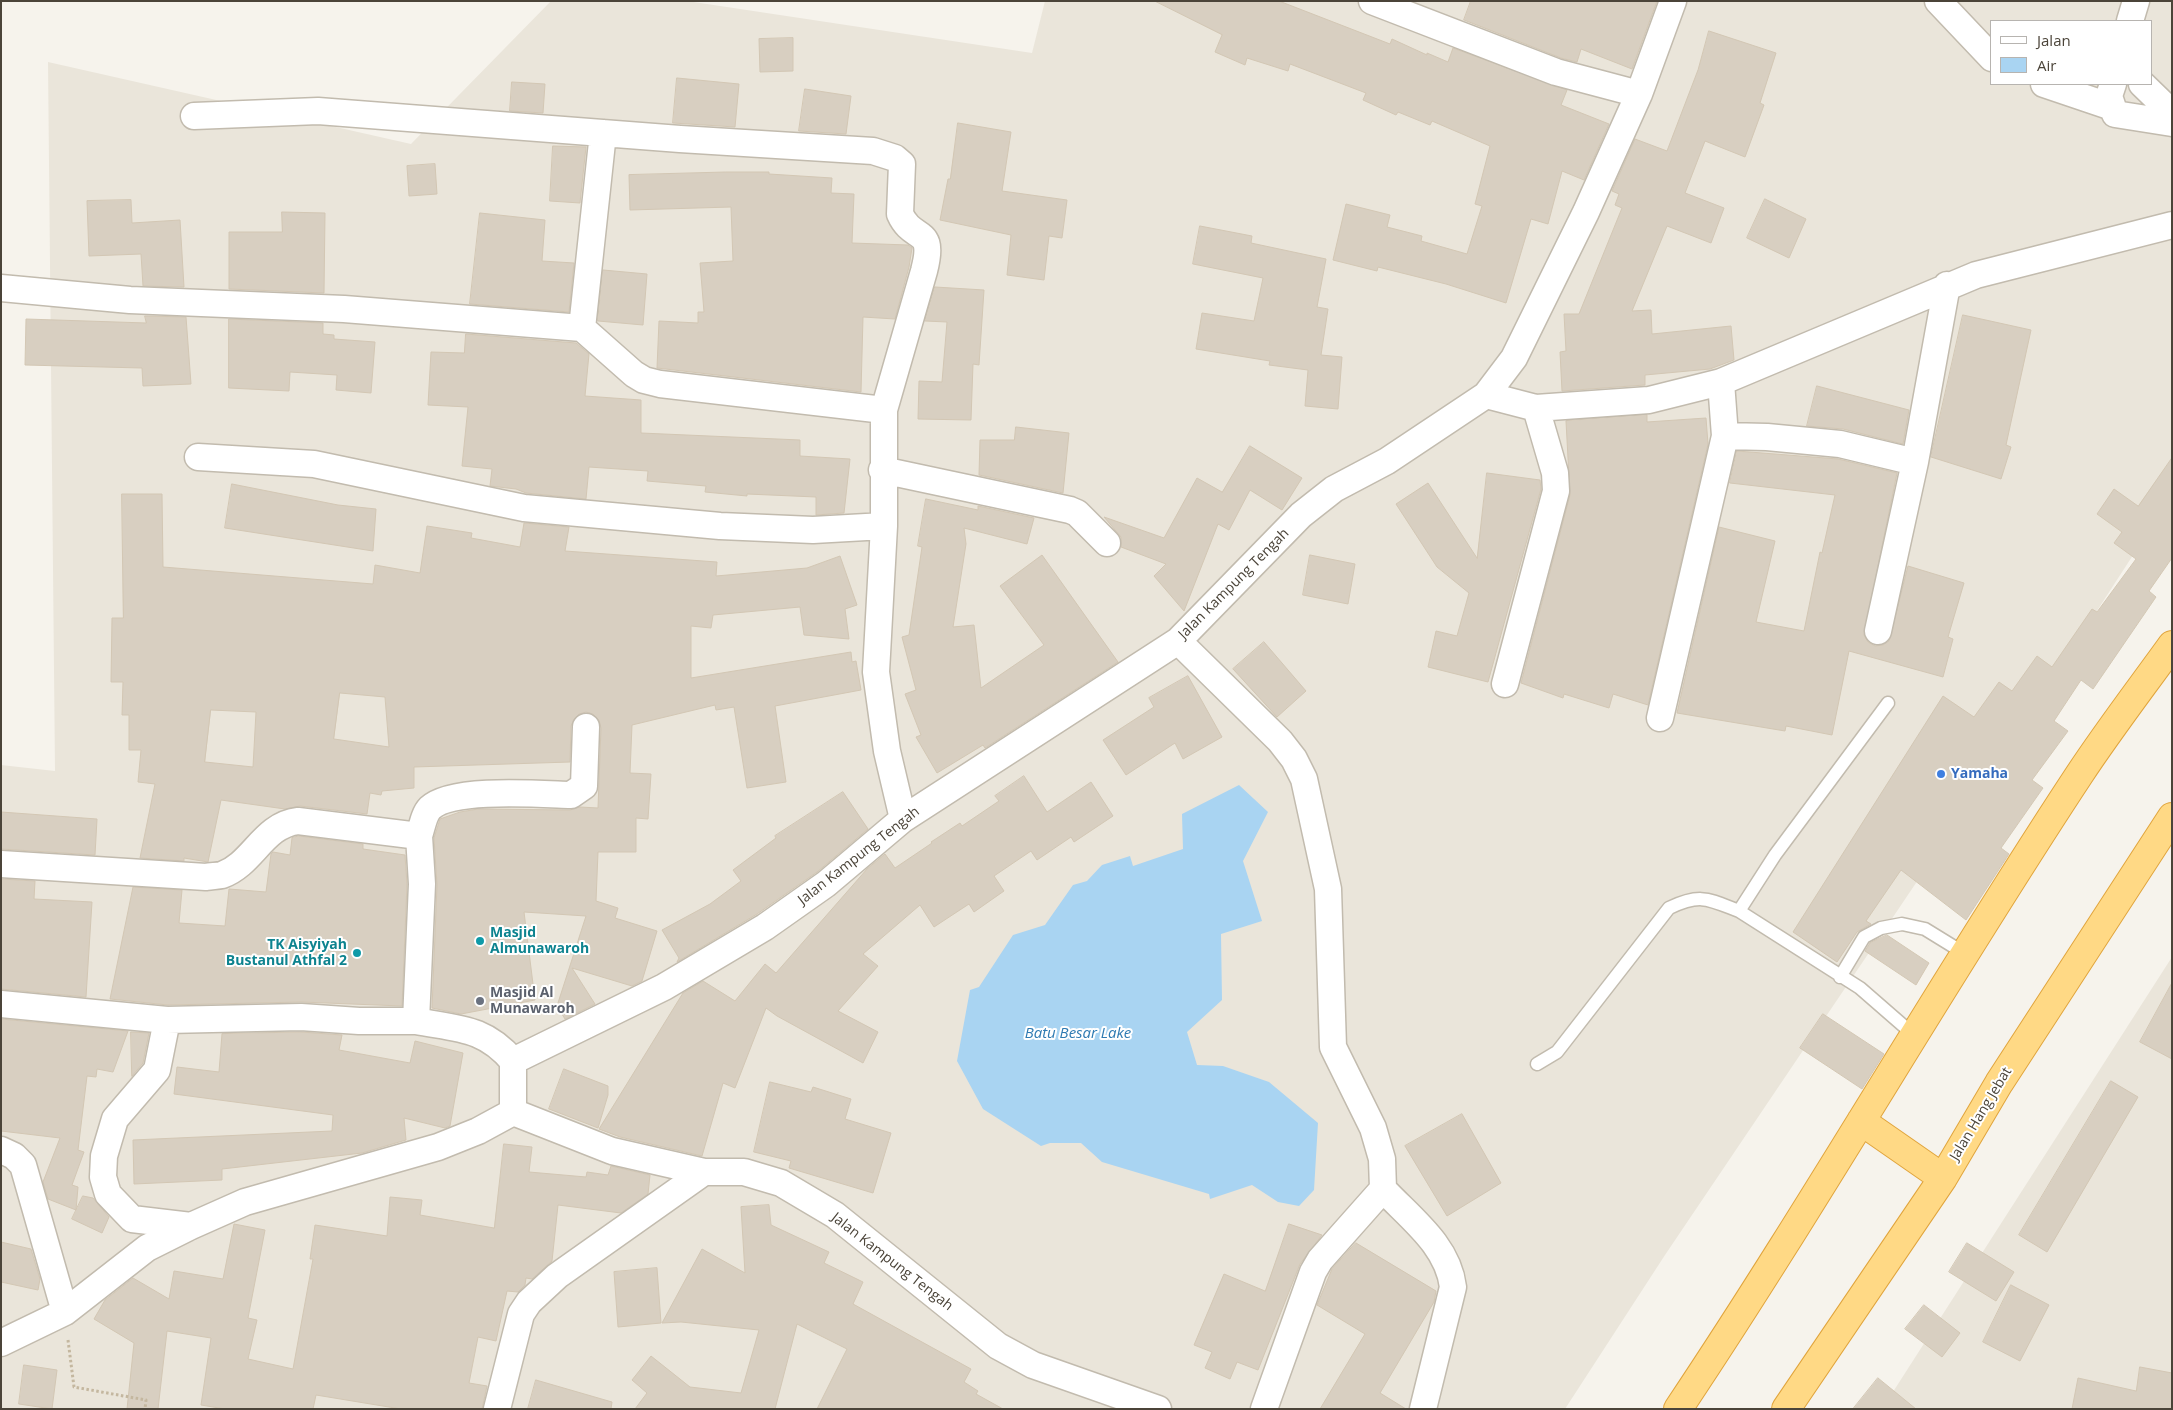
<!DOCTYPE html>
<html>
<head>
<meta charset="utf-8">
<style>
	body { margin:0 }
	#map { position:relative; width:2173px; height:1410px; overflow:hidden; background:#f6f3ec; font-family:"Open Sans",sans-serif }
	canvas { display:block }
	.frame { position:absolute; inset:0; border:2px solid #4b4439; pointer-events:none }
	.legend { position:absolute; left:1990px; top:20px; width:162px; height:65px; box-sizing:border-box; background:#fff; border:1px solid #b7b4b0; margin:0; padding:6px 9px; list-style:none; font-size:15px; color:#4b4439 }
	.legend li { display:flex; align-items:center; gap:10px; height:25px }
	.legend b { width:25px; border:1px solid #b7b4b0 }
</style>
</head>
<body>
<div id="map">
<canvas width="2173" height="1410"></canvas>
<div class="frame"></div>
<ul class="legend">
<li><b style="height:6px;background:#fff"></b>Jalan</li>
<li><b style="height:14px;background:#a9d4f2"></b>Air</li>
</ul>
</div>
<script>
const g = document.querySelector('canvas').getContext('2d');
g.lineJoin = 'round';
function paint(path, color) { g.fillStyle = color; g.fill(path, 'evenodd'); }
function strokePath(path, color, width, dash) { g.strokeStyle = color; g.lineWidth = width; g.lineCap = dash ? 'butt' : 'round'; g.setLineDash(dash || []); g.stroke(path); }
function drawText(font, color, halo, rows, align = 'center') {
  g.font = font + ' "Open Sans",sans-serif'; g.lineWidth = 4; g.setLineDash([]); g.textBaseline = 'middle'; g.strokeStyle = halo; g.fillStyle = color; for (const [text, x, y, turn = 0] of rows) {
    g.save(); g.translate(x, y); g.rotate((+turn || 0) * Math.PI / 180); g.textAlign = isNaN(turn) ? turn : align; if (halo) g.strokeText(text, 0, 0); g.fillText(text, 0, 0); g.restore();
  }
}
const residential = new Path2D(`
	M 551,1 L 687,1 L 1032,53 L 1045,1 L 2172,1 L 2172,495 L 2030,714 L 1665,1255 L 1565,1409 L 1,1409 L 1,765 L 55,771 L 48,62 L 411,144 ZM 1992,21 L 2152,21 L 2152,84 L 1992,84 Z
	M 2172,957 L 2172,1409 L 1882,1409 Z`);
const water = new Path2D(`
	M 1239,785 L 1268,812 L 1243,861 L 1262,921 L 1221,934 L 1222,1000 L 1187,1032 L 1197,1065 L 1223,1066 L 1269,1082 L 1318,1123 L 1314,1190 L 1299,1206 L 1278,1202 L 1252,1185 L 1210,1199 L 1209,1194 L 1102,1162 L 1081,1143 L 1050,1143 L 1041,1146 L 983,1109 L 957,1061 L 970,990 L 979,987 L 1013,935 L 1045,925 L 1073,885 L 1087,881 L 1102,865 L 1130,856 L 1133,866 L 1183,849 L 1182,814 Z`);
const building = new Path2D(`
	M 1155,1 L 1279,1 L 1390,44 L 1392,39 L 1427,55 L 1427,53 L 1448,62 L 1453,48 L 1567,90 L 1561,105 L 1609,124 L 1584,180 L 1562,171 L 1548,224 L 1531,219 L 1506,303 L 1446,284 L 1378,267 L 1377,271 L 1333,260 L 1346,204 L 1390,215 L 1387,227 L 1422,236 L 1421,241 L 1467,254 L 1482,206 L 1475,204 L 1490,146 L 1432,121 L 1430,125 L 1398,112 L 1396,115 L 1363,100 L 1366,93 L 1290,64 L 1288,71 L 1247,58 L 1245,65 L 1215,52 L 1222,35 Z
	M 1471,1 L 1657,1 L 1632,69 L 1581,49 L 1577,62 L 1561,58 L 1464,20 Z
	M 1709,31 L 1776,53 L 1760,103 L 1764,105 L 1745,157 L 1705,141 L 1685,193 L 1724,208 L 1711,243 L 1667,226 L 1632,311 L 1651,310 L 1652,334 L 1731,326 L 1734,360 L 1710,369 L 1645,375 L 1645,385 L 1562,391 L 1560,352 L 1566,351 L 1564,314 L 1579,314 L 1622,208 L 1615,205 L 1619,194 L 1612,191 L 1635,139 L 1667,151 L 1698,70 Z
	M 793,38 L 793,71 L 760,72 L 759,39 Z
	M 677,78 L 739,84 L 735,127 L 673,123 Z
	M 512,82 L 545,84 L 543,113 L 510,111 Z
	M 805,89 L 851,96 L 846,134 L 799,131 Z
	M 958,123 L 1011,132 L 1002,191 L 1067,200 L 1062,238 L 1049,236 L 1044,280 L 1007,275 L 1011,235 L 940,220 L 948,179 L 950,179 Z
	M 553,146 L 586,147 L 580,203 L 550,201 Z
	M 435,164 L 437,194 L 409,196 L 407,166 Z
	M 726,172 L 769,172 L 769,174 L 832,178 L 831,193 L 854,194 L 852,243 L 908,245 L 912,248 L 909,267 L 895,319 L 863,317 L 861,392 L 657,368 L 659,321 L 698,323 L 698,312 L 704,312 L 700,263 L 733,261 L 731,207 L 630,210 L 629,175 Z
	M 1765,199 L 1806,219 L 1789,258 L 1747,238 Z
	M 131,200 L 132,223 L 180,220 L 184,287 L 143,286 L 141,254 L 89,256 L 87,201 Z
	M 282,212 L 325,213 L 324,293 L 229,289 L 229,232 L 282,232 Z
	M 480,213 L 545,220 L 542,261 L 574,263 L 569,312 L 470,304 Z
	M 1200,226 L 1252,236 L 1251,243 L 1326,259 L 1317,307 L 1328,309 L 1321,355 L 1342,357 L 1338,409 L 1305,406 L 1308,370 L 1269,365 L 1270,361 L 1196,349 L 1202,313 L 1254,321 L 1263,278 L 1193,264 Z
	M 603,270 L 647,274 L 643,325 L 598,321 Z
	M 935,287 L 984,290 L 979,365 L 973,364 L 971,420 L 918,419 L 919,381 L 942,382 L 947,322 L 925,321 Z
	M 1963,315 L 2031,330 L 2006,445 L 2011,447 L 2001,479 L 1931,457 Z
	M 145,316 L 186,317 L 191,384 L 143,386 L 142,368 L 25,365 L 26,319 L 146,323 Z
	M 229,319 L 323,323 L 323,334 L 334,335 L 334,339 L 375,342 L 371,393 L 336,390 L 337,375 L 290,372 L 289,391 L 229,388 Z
	M 466,334 L 576,343 L 589,354 L 585,396 L 641,400 L 641,433 L 800,440 L 800,456 L 850,459 L 844,513 L 816,515 L 816,497 L 747,494 L 747,496 L 705,492 L 706,486 L 647,481 L 648,471 L 589,467 L 586,499 L 526,493 L 516,489 L 490,486 L 492,469 L 462,466 L 468,407 L 428,405 L 431,352 L 464,353 Z
	M 1817,386 L 1909,410 L 1903,444 L 1843,429 L 1807,426 Z
	M 1647,415 L 1647,422 L 1706,418 L 1708,444 L 1648,705 L 1613,694 L 1609,708 L 1564,694 L 1563,698 L 1521,683 L 1570,495 L 1566,421 Z
	M 1016,427 L 1069,433 L 1063,493 L 979,475 L 980,440 L 1014,440 Z
	M 1250,446 L 1302,478 L 1282,510 L 1250,490 L 1229,530 L 1218,524 L 1184,611 L 1154,576 L 1166,564 L 1121,547 L 1121,537 L 1104,517 L 1164,538 L 1197,478 L 1222,492 Z
	M 1737,451 L 1838,459 L 1897,473 L 1864,635 L 1868,642 L 1875,646 L 1883,645 L 1889,641 L 1908,566 L 1964,583 L 1948,637 L 1953,639 L 1943,677 L 1849,651 L 1832,735 L 1786,726 L 1785,731 L 1677,713 L 1719,527 L 1775,541 L 1756,622 L 1804,631 L 1820,552 L 1822,553 L 1835,495 L 1730,483 Z
	M 2172,458 L 2172,558 L 2149,591 L 2156,597 L 2093,689 L 2081,680 L 2054,721 L 2068,731 L 2032,780 L 2043,788 L 2001,848 L 2009,854 L 1966,920 L 1901,870 L 1866,921 L 1871,924 L 1857,932 L 1837,962 L 1793,932 L 1943,696 L 1974,717 L 1999,682 L 2012,691 L 2037,656 L 2052,667 L 2092,609 L 2097,612 L 2136,559 L 2114,543 L 2122,532 L 2097,514 L 2114,489 L 2138,506 Z
	M 1487,473 L 1540,480 L 1541,489 L 1488,682 L 1428,667 L 1436,631 L 1457,636 L 1469,593 L 1437,567 L 1396,504 L 1428,483 L 1477,558 Z
	M 232,484 L 338,505 L 376,509 L 373,551 L 225,528 Z
	M 122,494 L 162,494 L 163,567 L 373,584 L 375,565 L 420,573 L 427,526 L 472,533 L 471,538 L 520,547 L 524,523 L 569,527 L 565,551 L 717,562 L 716,576 L 807,568 L 840,556 L 857,605 L 845,609 L 849,639 L 804,635 L 800,607 L 713,615 L 711,628 L 691,626 L 691,678 L 851,652 L 852,662 L 856,661 L 861,690 L 775,706 L 786,782 L 747,788 L 734,707 L 716,710 L 715,705 L 632,725 L 630,773 L 651,774 L 648,819 L 636,818 L 636,852 L 598,852 L 596,901 L 618,908 L 615,918 L 657,931 L 642,981 L 632,986 L 572,968 L 595,1004 L 565,1019 L 557,1006 L 586,916 L 524,912 L 535,1000 L 461,1014 L 432,1008 L 437,885 L 434,838 L 440,819 L 460,812 L 478,809 L 570,810 L 580,807 L 598,808 L 601,728 L 599,720 L 593,714 L 586,712 L 579,714 L 574,719 L 571,726 L 570,762 L 414,767 L 414,788 L 382,791 L 381,795 L 370,793 L 367,814 L 300,806 L 285,809 L 221,800 L 208,862 L 184,858 L 184,861 L 140,858 L 155,784 L 138,782 L 141,750 L 129,750 L 129,715 L 122,715 L 123,682 L 111,682 L 112,618 L 123,618 ZM 340,693 L 385,697 L 389,747 L 334,739 ZM 211,710 L 256,712 L 253,767 L 205,762 Z
	M 926,499 L 978,510 L 978,506 L 1034,518 L 1027,544 L 964,528 L 966,544 L 953,627 L 974,625 L 981,688 L 1044,645 L 1000,586 L 1042,555 L 1118,662 L 985,748 L 983,745 L 937,773 L 916,737 L 921,735 L 905,694 L 916,690 L 902,637 L 909,635 L 922,547 L 918,546 Z
	M 1310,555 L 1355,564 L 1348,604 L 1303,595 Z
	M 1264,642 L 1306,691 L 1277,717 L 1233,669 Z
	M 1188,676 L 1222,737 L 1183,759 L 1175,743 L 1126,775 L 1103,740 L 1154,707 L 1149,698 Z
	M 1024,776 L 1047,812 L 1091,782 L 1113,816 L 1074,842 L 1071,837 L 1037,860 L 1031,851 L 994,876 L 1004,891 L 974,912 L 969,904 L 934,927 L 920,905 L 863,954 L 878,966 L 838,1011 L 878,1032 L 863,1063 L 777,1016 L 766,1008 L 735,1088 L 723,1083 L 702,1156 L 620,1137 L 599,1129 L 683,993 L 703,981 L 735,1001 L 765,964 L 776,973 L 867,869 L 885,854 L 895,868 L 932,843 L 931,842 L 960,823 L 962,826 L 999,801 L 995,796 Z
	M 843,792 L 868,829 L 817,872 L 757,914 L 677,962 L 679,958 L 662,930 L 710,904 L 741,881 L 733,870 L 776,838 L 775,836 Z
	M 1,812 L 97,819 L 95,855 L 1,849 Z
	M 299,836 L 363,844 L 363,849 L 405,855 L 407,884 L 402,1006 L 301,1002 L 168,1005 L 110,999 L 133,887 L 182,890 L 179,923 L 225,926 L 229,889 L 266,892 L 271,854 L 273,852 L 290,855 L 292,838 Z
	M 1,879 L 35,881 L 34,899 L 92,902 L 86,997 L 1,989 Z
	M 1887,935 L 1929,963 L 1916,985 L 1865,951 L 1870,943 Z
	M 2172,983 L 2172,1059 L 2140,1042 Z
	M 1823,1014 L 1884,1054 L 1862,1089 L 1800,1048 Z
	M 1,1019 L 128,1031 L 113,1072 L 97,1069 L 96,1077 L 87,1076 L 78,1150 L 84,1152 L 72,1185 L 78,1187 L 76,1210 L 48,1199 L 43,1182 L 60,1138 L 1,1131 Z
	M 131,1032 L 149,1033 L 143,1063 L 132,1076 Z
	M 301,1032 L 342,1035 L 339,1050 L 410,1063 L 415,1041 L 463,1053 L 450,1126 L 445,1128 L 404,1118 L 406,1140 L 362,1153 L 222,1169 L 222,1180 L 134,1184 L 133,1140 L 332,1131 L 333,1115 L 174,1094 L 177,1067 L 219,1072 L 222,1034 Z
	M 564,1069 L 608,1086 L 608,1095 L 598,1128 L 549,1109 Z
	M 2111,1081 L 2138,1097 L 2047,1252 L 2019,1235 Z
	M 770,1082 L 811,1092 L 813,1087 L 851,1099 L 845,1119 L 891,1133 L 873,1193 L 789,1168 L 791,1161 L 754,1152 Z
	M 1462,1114 L 1501,1183 L 1447,1216 L 1405,1146 Z
	M 504,1144 L 532,1147 L 529,1172 L 586,1177 L 587,1172 L 608,1175 L 611,1166 L 650,1175 L 648,1194 L 621,1213 L 558,1205 L 552,1261 L 532,1279 L 526,1278 L 525,1285 L 518,1292 L 507,1291 L 496,1341 L 478,1337 L 469,1383 L 487,1386 L 482,1409 L 401,1409 L 316,1395 L 313,1409 L 225,1409 L 201,1405 L 211,1338 L 167,1331 L 158,1409 L 127,1409 L 134,1343 L 94,1319 L 105,1300 L 133,1278 L 169,1299 L 174,1271 L 223,1279 L 234,1224 L 265,1230 L 248,1318 L 257,1320 L 248,1359 L 293,1369 L 313,1259 L 310,1259 L 315,1225 L 387,1236 L 390,1197 L 422,1200 L 420,1215 L 494,1228 Z
	M 83,1196 L 93,1198 L 109,1217 L 102,1233 L 72,1219 Z
	M 769,1205 L 771,1225 L 829,1252 L 824,1263 L 863,1282 L 853,1304 L 971,1369 L 964,1382 L 978,1391 L 976,1394 L 1003,1409 L 817,1409 L 847,1349 L 797,1324 L 775,1409 L 635,1409 L 647,1393 L 632,1380 L 651,1356 L 690,1387 L 741,1393 L 759,1330 L 681,1322 L 662,1323 L 702,1249 L 745,1273 L 741,1207 Z
	M 1289,1224 L 1322,1235 L 1300,1264 L 1258,1370 L 1237,1362 L 1230,1379 L 1205,1368 L 1212,1352 L 1194,1345 L 1224,1274 L 1265,1291 Z
	M 1,1242 L 31,1249 L 40,1279 L 38,1290 L 1,1282 Z
	M 1356,1243 L 1436,1291 L 1434,1302 L 1380,1393 L 1406,1409 L 1320,1409 L 1365,1334 L 1317,1305 L 1332,1269 Z
	M 1967,1243 L 2014,1272 L 1996,1301 L 1949,1272 Z
	M 657,1268 L 661,1323 L 618,1327 L 614,1272 Z
	M 2011,1285 L 2049,1305 L 2020,1361 L 1983,1342 Z
	M 1924,1305 L 1960,1333 L 1942,1357 L 1905,1329 Z
	M 24,1365 L 57,1370 L 52,1409 L 19,1404 Z
	M 2140,1367 L 2172,1373 L 2172,1409 L 2072,1409 L 2078,1378 L 2136,1391 Z
	M 1878,1378 L 1916,1409 L 1853,1409 Z
	M 536,1380 L 612,1402 L 611,1409 L 528,1409 Z`);
const path = new Path2D(`
	M 68,1340 L 74,1387 L 146,1400 L 145,1409`);
const service = new Path2D(`
	M 1888,703 L 1775,855 L 1739,911 L 1860,988 L 1914,1035
	M 1840,977 L 1864,937 L 1881,928 L 1902,924 L 1925,929 L 1964,953
	M 1537,1064 L 1557,1052 L 1669,908 C 1701,893 1708,899 1739,911`);
const minor = new Path2D(`
	M 1372,1 L 1556,72 L 1639,94
	M 1938,1 L 1992,58
	M 2130,21 L 2136,1
	M 2044,84 L 2112,107
	M 2113,84 L 2109,96 L 2115,114 L 2172,123
	M 2142,84 L 2172,113
	M 194,116 L 318,111 L 680,139 L 873,151 L 895,158 L 902,164 L 900,214 C 913,243 936,225 924,271 L 884,410 L 884,526 L 876,672 L 887,751 L 903,819
	M 1,288 L 130,300 L 344,309 L 582,328 L 634,374 L 644,380 L 660,384 L 884,410
	M 582,328 L 603,133
	M 1486,395 L 1514,358 L 1586,212 L 1639,94 L 1673,1
	M 1725,436 L 1767,437 L 1840,444 L 1915,462
	M 198,457 L 314,464 L 524,508 L 720,526 L 813,530 L 884,526
	M 882,470 L 1070,510 L 1077,513 L 1107,543
	M 1878,631 L 1915,462 L 1947,285
	M 1178,641 L 1280,741 L 1294,759 L 1304,779 L 1328,889 L 1333,1047 L 1373,1128 L 1382,1159 L 1383,1189 L 1320,1260 L 1313,1272 L 1264,1409
	M 1505,684 L 1556,491 L 1555,473 L 1536,408
	M 1660,718 L 1725,436 L 1721,382
	M 419,836 C 422,827 424,814 430,808 C 452,787 540,794 571,795 L 584,786 L 586,727
	M 1,864 L 206,877 C 211,876 217,876 222,875 C 253,864 263,825 298,821 L 419,836 L 422,884 L 416,1021 C 458,1029 484,1027 513,1061
	M 1,1004 L 167,1020 L 301,1017 L 359,1021 L 416,1021
	M 167,1020 L 157,1070 L 115,1119 L 104,1156 L 103,1177 L 108,1194 L 132,1219 L 191,1226
	M 1,1150 L 14,1156 L 23,1165 L 65,1312
	M 1383,1189 C 1410,1218 1448,1245 1453,1287 L 1423,1409
	M 1,1343 L 65,1312 L 147,1248 L 191,1226 L 245,1202 L 438,1147 L 478,1131 L 513,1112
	M 497,1409 L 521,1314 L 529,1302 L 557,1276 L 704,1172
	M 1158,1409 L 1033,1365 L 998,1346 L 835,1215 L 781,1183 L 744,1172 L 704,1172 L 612,1151 L 513,1112 L 513,1061 L 664,987 L 765,927 L 826,884 L 903,819 L 1178,641 L 1301,515 L 1334,489 L 1387,461 L 1486,395 L 1536,408 L 1649,400 L 1721,382 L 1976,275 L 2172,225`);
const trunk = new Path2D(`
	M 1861,1121 L 1943,1178
	M 1678,1409 C 1817,1201 1941,984 2079,775 C 2108,731 2141,688 2172,645
	M 1786,1409 L 1943,1178 L 1999,1083 L 2172,817`);
const markers = [
	[1941,774,5,"#3f7fe0"],
	[480,941,5,"#0f9aa8"],
	[357,953,5,"#0f9aa8"],
	[480,1001,5,"#6b7280"]
];
const streetNames = [
	["Jalan Kampung Tengah",1234,584,-45],
	["Jalan Kampung Tengah",859,856,-38],
	["Jalan Hang Jebat",1981,1114,-59],
	["Jalan Kampung Tengah",892,1262,38]
];
const shopNames = [
	["Yamaha",1951,774]
];
const cultureNames = [
	["Masjid",490,933],
	["Almunawaroh",490,949],
	["TK Aisyiyah",347,945,"right"],
	["Bustanul Athfal 2",347,961,"right"]
];
const worshipNames = [
	["Masjid Al",490,993],
	["Munawaroh",490,1009]
];
const waterNames = [
	["Batu Besar Lake",1078,1034]
];
paint(residential, '#eae5da');
paint(water, '#a9d4f2');
paint(building, '#d8cfc1');
strokePath(building, '#d3c7b4', 1);
strokePath(service, '#c2bbae', 15);
strokePath(minor, '#c2bbae', 29);
strokePath(trunk, '#e0a43c', 30);
strokePath(path, '#c4b79f', 3, [2.5, 2.5]);
strokePath(service, '#fff', 12);
strokePath(minor, '#fff', 26);
strokePath(trunk, '#ffd985', 28);
for (const [x, y, r, color] of markers) { const dot = new Path2D(); dot.arc(x, y, r, 0, 2 * Math.PI); g.fillStyle = color; g.fill(dot); strokePath(dot, '#fff', 2); }
drawText('14px', '#4b4439', '#fff', streetNames);
drawText('bold 14px', '#366cbe', '#fff', shopNames, 'left');
drawText('bold 14px', '#0d838f', '#fff', cultureNames, 'left');
drawText('bold 14px', '#5b616d', '#fff', worshipNames, 'left');
drawText('italic 15px', '#2e7ab2', '#fff', waterNames);
</script>
</body>
</html>
